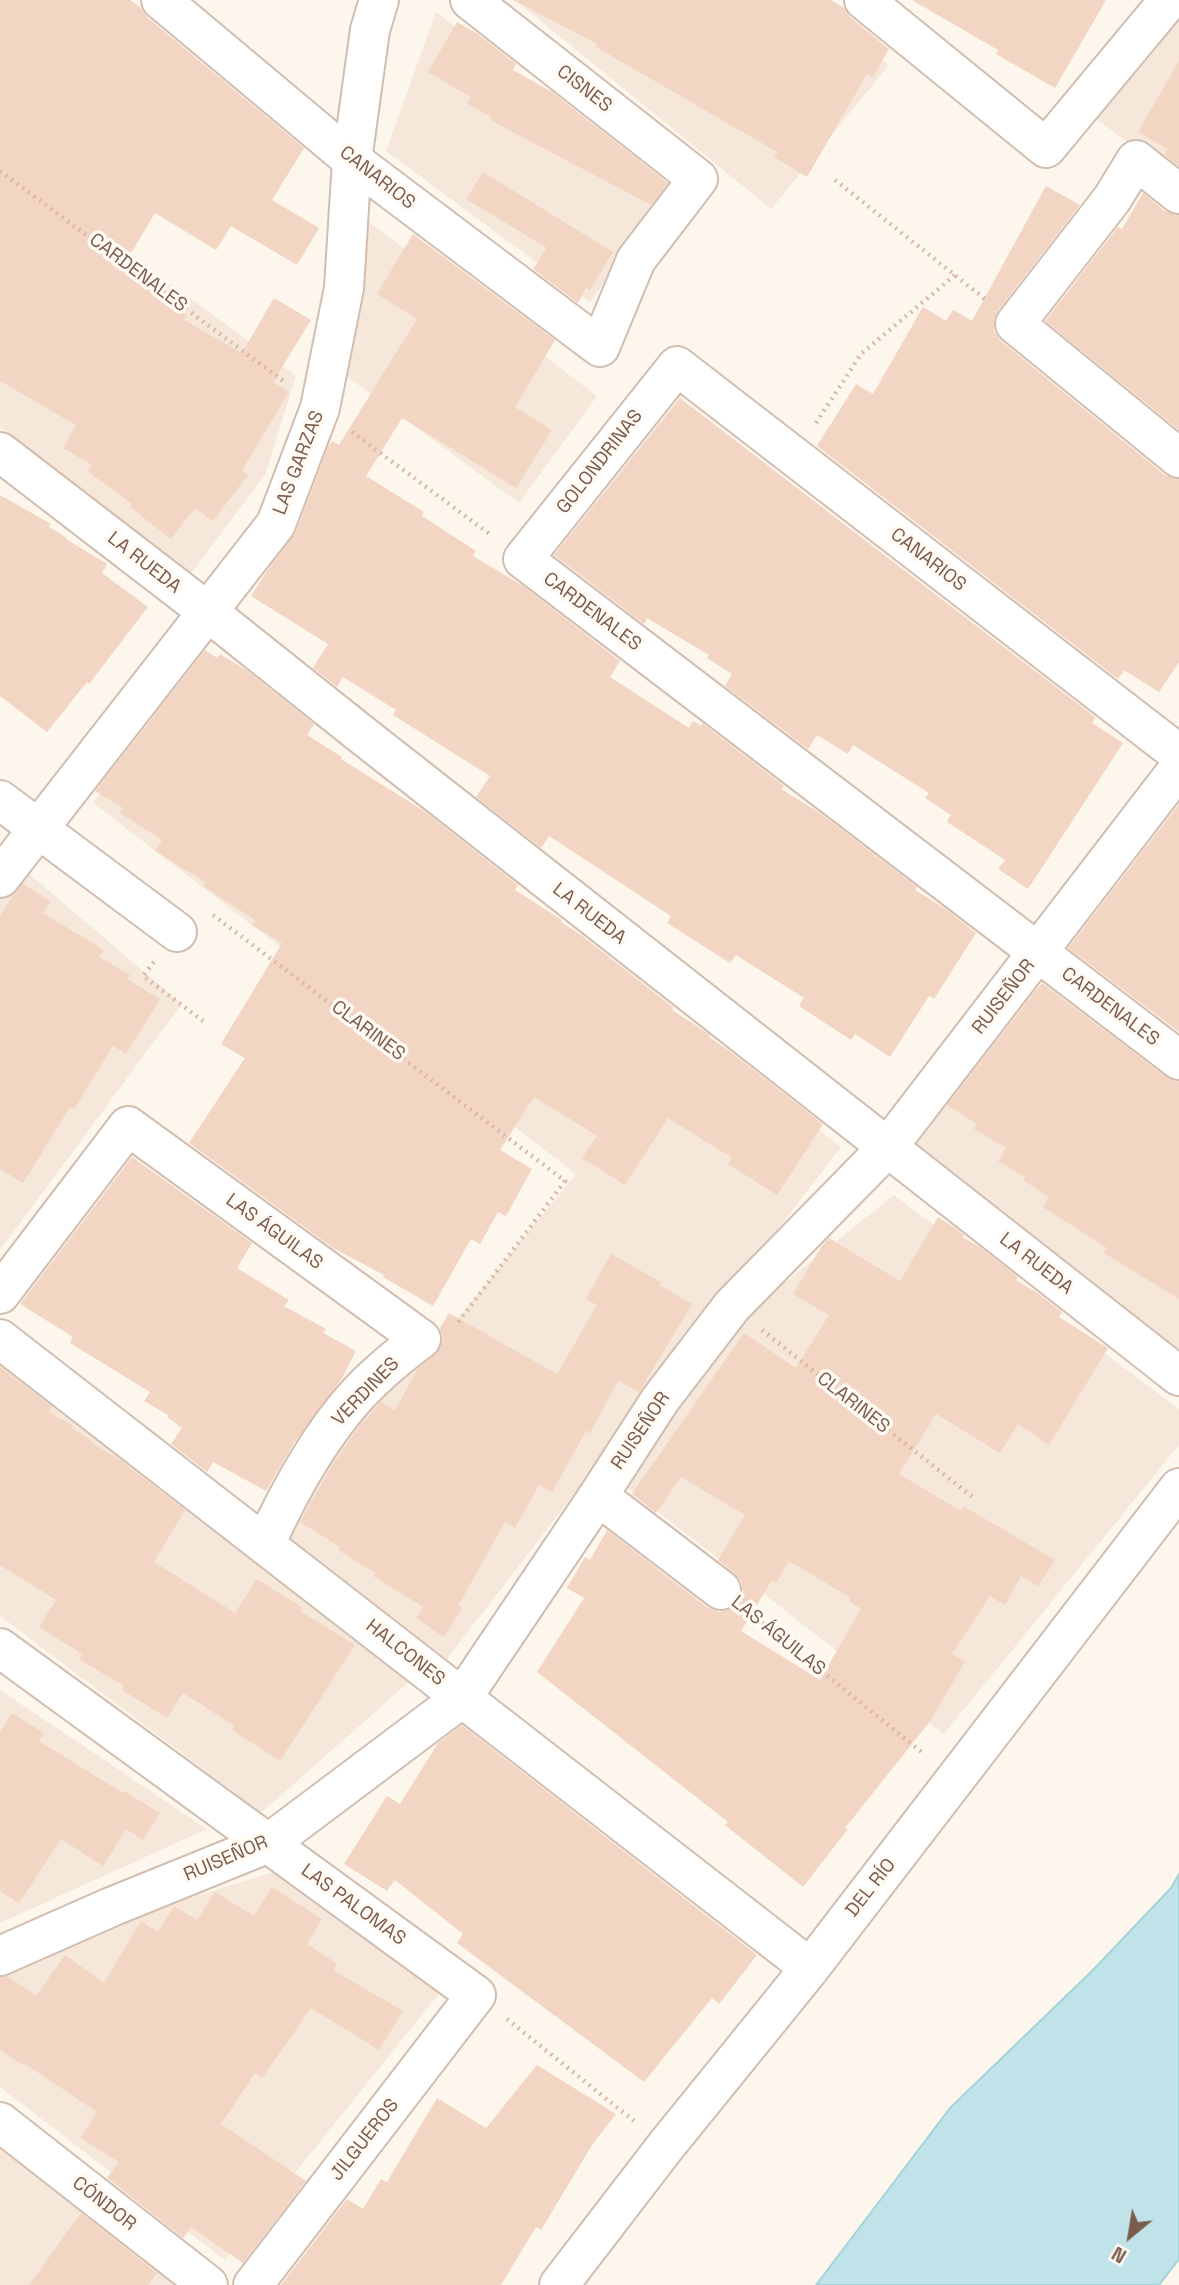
<!DOCTYPE html>
<html>
<head>
<meta charset="utf-8">
<style>
	body { margin:0 }
	#map { position:relative; width:1179px; height:2285px; overflow:hidden; background:#fdf6ec; font-family:"Space Grotesk",sans-serif }
	canvas { display:block }
	.north { position:absolute; left:1095px; top:2201px; width:70px; height:70px; -webkit-text-stroke:5px #fffaf3; paint-order:stroke; rotate:210deg; font-size:19px; font-weight:700; line-height:28px; text-align:center; color:#7a5c4d }
	.north::after { content:''; display:block; margin:auto; width:24px; height:32px; background:#7a5c4d; clip-path:polygon(50% 0,100% 100%,50% 72%,0 100%) }
</style>
</head>
<body>
<div id="map">
<canvas width="1179" height="2285"></canvas>
<div class="north">N</div>
</div>
<script>
const g = document.querySelector('canvas').getContext('2d');
g.lineJoin = 'round';
function paint(path, color) { g.fillStyle = color; g.fill(path, 'evenodd'); }
function strokePath(path, color, width, dash) { g.strokeStyle = color; g.lineWidth = width; g.lineCap = dash ? 'butt' : 'round'; g.setLineDash(dash || []); g.stroke(path); }
function drawText(font, color, halo, rows, align = 'center') {
  g.font = font + ' "Space Grotesk",sans-serif'; g.lineWidth = 7; g.setLineDash([]); g.textBaseline = 'middle'; g.strokeStyle = halo; g.fillStyle = color; for (const [text, x, y, turn = 0] of rows) {
    g.save(); g.translate(x, y); g.rotate((+turn || 0) * Math.PI / 180); g.textAlign = isNaN(turn) ? turn : align; if (halo) g.strokeText(text, 0, 0); g.fillText(text, 0, 0); g.restore();
  }
}
const residential = new Path2D(`
	M 515,0 L 810,0 L 889,65 L 771,209 Z
	M 1179,5 L 1179,180 L 1095,118 Z
	M 436,12 L 670,195 L 590,302 L 386,151 Z
	M 0,158 L 296,376 L 265,475 L 191,574 L 0,427 Z
	M 360,215 L 597,396 L 519,503 L 338,370 L 360,315 Z
	M 203,658 L 841,1147 L 447,1659 L 279,1534 L 363,1395 L 429,1353 L 576,1174 L 93,803 Z
	M 15,862 L 182,1004 L 0,1250 L 0,881 Z
	M 1018,971 L 1179,1106 L 1179,1372 L 889,1142 Z
	M 894,1195 L 1179,1409 L 1179,1445 L 944,1734 L 621,1483 L 738,1320 Z
	M 0,1348 L 410,1681 L 261,1813 L 0,1616 Z
	M 0,1690 L 207,1829 L 0,1923 Z
	M 280,1870 L 442,1990 L 225,2260 L 0,2087 L 0,1965 L 154,1909 Z
	M 0,2129 L 216,2285 L 0,2285 Z`);
const water = new Path2D(`
	M 1179,1874 L 1179,2259 L 1159,2285 L 816,2285 L 950,2108 L 1093,1970 L 1171,1888 Z`);
const building = new Path2D(`
	M 0,0 L 130,0 L 140,7 L 147,17 L 304,148 L 272,200 L 319,228 L 297,265 L 231,226 L 216,250 L 155,213 L 122,268 L 138,278 L 137,280 L 167,298 L 165,301 L 187,315 L 184,320 L 242,353 L 274,298 L 311,320 L 273,382 L 289,392 L 242,470 L 248,475 L 213,521 L 195,508 L 171,539 L 130,507 L 132,504 L 87,471 L 92,465 L 63,448 L 76,425 L 0,381 Z
	M 513,0 L 831,0 L 844,8 L 850,17 L 889,49 L 873,77 L 867,74 L 807,177 L 774,157 L 777,152 L 596,47 L 597,44 Z
	M 912,0 L 1106,0 L 1055,88 L 996,54 L 998,50 Z
	M 457,22 L 478,34 L 516,64 L 513,70 L 552,92 L 668,183 L 651,205 L 490,120 L 492,118 L 467,103 L 471,97 L 428,72 Z
	M 1179,61 L 1179,166 L 1165,155 L 1168,149 L 1138,132 Z
	M 483,172 L 613,252 L 590,290 L 586,288 L 578,303 L 533,269 L 547,248 L 466,199 Z
	M 1046,186 L 1080,205 L 998,311 L 994,320 L 994,331 L 1001,341 L 1165,475 L 1179,479 L 1179,662 L 1159,692 L 1124,670 L 1118,679 L 817,446 L 856,384 L 873,394 L 923,307 L 946,321 L 953,310 L 972,321 Z
	M 1143,193 L 1165,211 L 1179,215 L 1179,430 L 1045,321 L 1118,227 L 1122,229 Z
	M 413,234 L 555,340 L 515,407 L 552,430 L 516,488 L 402,418 L 366,476 L 424,512 L 422,516 L 476,551 L 473,556 L 523,586 L 620,661 L 610,677 L 689,728 L 693,721 L 701,726 L 702,723 L 784,786 L 781,789 L 820,813 L 917,887 L 915,890 L 947,910 L 976,933 L 934,999 L 929,996 L 890,1057 L 855,1034 L 851,1040 L 799,1006 L 804,998 L 736,955 L 730,963 L 667,923 L 671,916 L 549,836 L 541,848 L 476,797 L 490,776 L 393,715 L 396,710 L 343,677 L 337,687 L 313,668 L 328,644 L 251,596 L 267,571 L 296,532 L 328,447 L 332,441 L 339,445 L 417,319 L 377,294 Z
	M 680,398 L 1095,717 L 1092,723 L 1123,743 L 1028,889 L 998,869 L 1005,860 L 947,822 L 951,815 L 925,798 L 929,793 L 853,745 L 848,754 L 817,735 L 808,749 L 725,686 L 732,674 L 707,658 L 709,655 L 647,618 L 644,624 L 554,555 Z
	M 0,495 L 51,524 L 49,527 L 67,538 L 66,539 L 107,564 L 102,573 L 148,607 L 89,684 L 87,682 L 47,732 L 0,696 Z
	M 205,650 L 217,658 L 220,654 L 246,670 L 314,724 L 307,735 L 342,757 L 341,759 L 424,811 L 518,885 L 515,890 L 562,920 L 561,922 L 581,935 L 674,1008 L 672,1010 L 700,1028 L 710,1035 L 709,1037 L 728,1050 L 823,1124 L 777,1195 L 728,1164 L 732,1158 L 668,1118 L 625,1185 L 582,1158 L 597,1136 L 534,1097 L 500,1150 L 532,1169 L 506,1216 L 498,1212 L 480,1244 L 471,1239 L 433,1306 L 383,1277 L 384,1275 L 333,1248 L 189,1143 L 245,1058 L 221,1044 L 282,943 L 252,925 L 255,920 L 203,886 L 205,882 L 155,851 L 162,840 L 120,813 L 123,808 L 95,791 Z
	M 1179,804 L 1179,1032 L 1068,948 Z
	M 23,884 L 50,901 L 43,913 L 104,950 L 99,957 L 130,975 L 127,979 L 160,999 L 126,1054 L 113,1046 L 74,1109 L 70,1107 L 23,1183 L 0,1169 L 0,916 L 13,895 Z
	M 1042,983 L 1166,1077 L 1179,1081 L 1179,1299 L 1104,1253 L 1107,1248 L 1043,1207 L 1049,1197 L 1023,1180 L 1025,1177 L 998,1161 L 1006,1148 L 974,1129 L 977,1124 L 947,1105 Z
	M 132,1157 L 252,1243 L 237,1268 L 289,1300 L 284,1306 L 326,1329 L 323,1333 L 356,1351 L 341,1380 L 294,1443 L 266,1491 L 213,1462 L 207,1472 L 171,1444 L 182,1428 L 167,1417 L 168,1415 L 144,1401 L 150,1392 L 70,1343 L 73,1337 L 20,1304 Z
	M 938,1217 L 952,1226 L 964,1235 L 962,1237 L 980,1247 L 1018,1277 L 1016,1280 L 1039,1294 L 1062,1312 L 1059,1317 L 1108,1348 L 1049,1445 L 1018,1424 L 1000,1453 L 936,1414 L 899,1474 L 961,1511 L 963,1506 L 1055,1560 L 1038,1586 L 1021,1576 L 1005,1605 L 990,1596 L 952,1654 L 965,1661 L 931,1720 L 845,1828 L 848,1829 L 803,1887 L 725,1825 L 728,1822 L 537,1672 L 584,1598 L 567,1588 L 585,1557 L 590,1560 L 607,1530 L 708,1608 L 719,1612 L 729,1610 L 738,1604 L 743,1592 L 741,1581 L 734,1573 L 718,1560 L 745,1515 L 681,1477 L 656,1513 L 632,1494 L 744,1333 L 796,1368 L 829,1315 L 793,1294 L 821,1247 L 829,1238 L 900,1281 ZM 789,1561 L 851,1598 L 849,1601 L 861,1609 L 820,1680 L 741,1631 L 772,1580 L 777,1582 Z
	M 611,1254 L 661,1282 L 659,1285 L 692,1304 L 639,1392 L 618,1381 L 590,1433 L 586,1431 L 552,1492 L 539,1485 L 515,1528 L 505,1522 L 458,1606 L 462,1608 L 444,1637 L 416,1618 L 423,1607 L 373,1576 L 375,1573 L 338,1550 L 340,1547 L 300,1522 L 331,1467 L 359,1427 L 381,1402 L 395,1410 L 417,1370 L 440,1349 L 443,1338 L 440,1328 L 449,1313 L 557,1374 L 597,1305 L 586,1299 Z
	M 0,1367 L 52,1407 L 49,1412 L 73,1426 L 72,1428 L 93,1442 L 92,1443 L 120,1460 L 185,1510 L 154,1562 L 235,1613 L 257,1579 L 303,1608 L 300,1611 L 355,1645 L 280,1761 L 232,1730 L 235,1726 L 183,1693 L 167,1718 L 122,1690 L 124,1686 L 79,1659 L 82,1654 L 39,1627 L 56,1600 L 0,1565 Z
	M 12,1713 L 44,1733 L 39,1741 L 123,1793 L 124,1791 L 160,1813 L 143,1840 L 126,1829 L 103,1866 L 61,1839 L 19,1903 L 0,1891 L 0,1732 Z
	M 462,1725 L 757,1955 L 719,2004 L 712,1998 L 644,2082 L 457,1943 L 463,1934 L 395,1880 L 387,1891 L 344,1864 L 387,1796 L 400,1804 L 438,1743 Z
	M 272,1887 L 322,1919 L 307,1944 L 337,1964 L 333,1970 L 403,2011 L 379,2050 L 311,2008 L 262,2078 L 255,2073 L 221,2124 L 306,2181 L 243,2263 L 191,2227 L 183,2238 L 107,2178 L 119,2162 L 80,2138 L 97,2112 L 24,2063 L 23,2065 L 0,2050 L 0,1977 L 7,1976 L 36,1996 L 65,1955 L 104,1983 L 141,1921 L 158,1932 L 174,1906 L 197,1920 L 215,1892 L 254,1916 Z
	M 537,2065 L 616,2114 L 592,2145 L 541,2230 L 536,2227 L 501,2285 L 281,2285 L 347,2199 L 363,2209 L 381,2179 L 387,2182 L 437,2098 L 486,2128 Z
	M 81,2213 L 157,2273 L 148,2285 L 29,2285 Z`);
const path = new Path2D(`
	M 0,171 L 286,383
	M 835,180 L 985,299
	M 816,423 L 861,354 L 955,275
	M 352,432 L 491,535
	M 213,915 L 565,1181 L 457,1324
	M 154,962 L 143,976 L 207,1024
	M 762,1330 L 975,1499
	M 751,1614 L 924,1754
	M 507,2019 L 634,2121`);
const minor = new Path2D(`
	M 161,0 L 352,160 L 600,347 L 636,260 L 698,179 L 470,0
	M 864,0 L 1046,148 L 1169,0
	M 1179,194 L 1136,160 L 1112,199 L 1015,324 L 1179,458
	M 0,452 L 208,612 L 361,734 L 1179,1376
	M 1179,754 L 677,366 L 523,559 L 1179,1060
	M 0,800 L 177,932
	M 0,878 L 276,524 L 320,408 L 344,288 L 352,160 L 370,30 L 379,0
	M 0,1294 L 128,1126 L 421,1339 C 405,1351 389,1364 375,1377 C 329,1419 290,1488 265,1545
	M 0,1339 L 810,1968
	M 598,1496 L 721,1590
	M 0,1648 L 476,1995 L 253,2285
	M 0,1956 L 111,1907 L 269,1843 L 462,1698 L 598,1496 L 660,1400 L 732,1306 L 887,1148 L 1179,768
	M 0,2122 L 208,2285
	M 559,2285 L 665,2147 L 810,1968 L 1179,1488`);
const streetNames = [
	["CISNES",584,89,38],
	["CANARIOS",377,178,38],
	["CARDENALES",138,273,37],
	["GOLONDRINAS",600,462,-52],
	["LAS GARZAS",299,463,-69],
	["CANARIOS",928,560,38],
	["LA RUEDA",144,563,38],
	["CARDENALES",592,612,37],
	["LA RUEDA",589,914,38],
	["RUISEÑOR",1004,997,-52],
	["CARDENALES",1110,1007,37],
	["CLARINES",368,1031,37],
	["LAS ÁGUILAS",274,1232,36],
	["LA RUEDA",1036,1264,38],
	["VERDINES",366,1392,-46],
	["CLARINES",853,1403,38],
	["RUISEÑOR",641,1431,-56],
	["LAS ÁGUILAS",778,1636,39],
	["HALCONES",405,1653,38],
	["RUISEÑOR",226,1859,-23],
	["DEL RÍO",871,1888,-52],
	["LAS PALOMAS",353,1905,36],
	["JILGUEROS",365,2140,-52],
	["CÓNDOR",104,2204,38]
];
paint(residential, '#f5e8da');
paint(water, '#bfe3e8');
strokePath(water, '#a5d3da', 2);
paint(building, '#f3d5c3');
strokePath(minor, '#d1beb0', 42);
strokePath(path, '#d9b8a5', 4.5, [2, 5]);
strokePath(minor, '#fff', 38);
drawText('19px', '#7a5c4d', '#fffaf3', streetNames);
</script>
</body>
</html>
